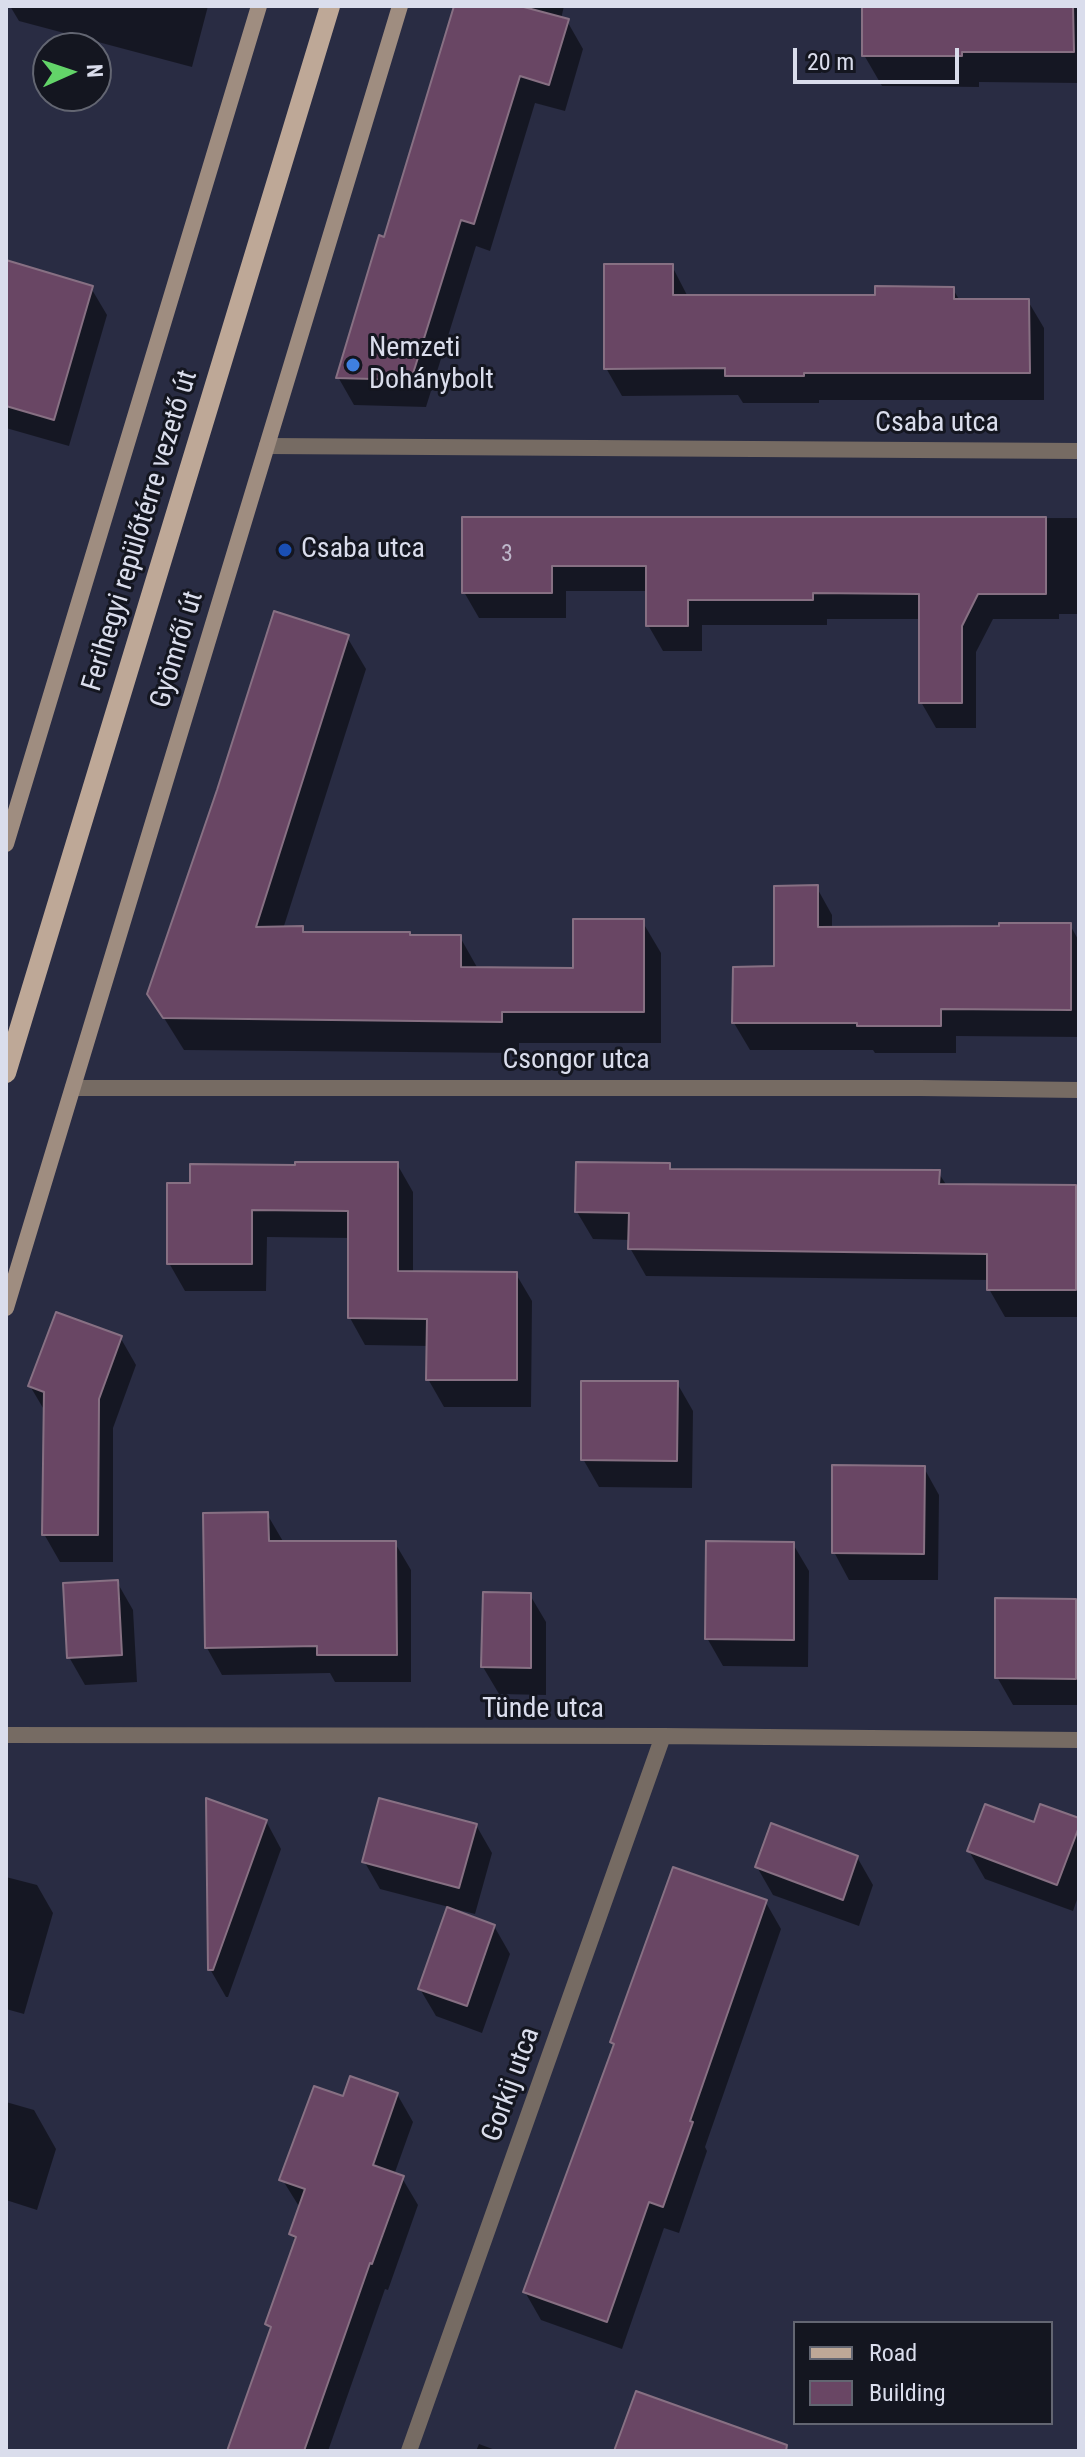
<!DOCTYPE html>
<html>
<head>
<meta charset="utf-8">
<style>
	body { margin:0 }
	#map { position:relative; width:1085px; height:2457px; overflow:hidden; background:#292c43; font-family:"Roboto Condensed",sans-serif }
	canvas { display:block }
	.frame { position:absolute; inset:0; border:8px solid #daddec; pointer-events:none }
	.legend { position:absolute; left:793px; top:2321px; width:260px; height:104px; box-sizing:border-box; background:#141620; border:2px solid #636672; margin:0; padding:10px 14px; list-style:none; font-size:24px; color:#daddec }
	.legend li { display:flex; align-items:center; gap:16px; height:40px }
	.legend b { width:40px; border:2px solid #636672 }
	.north { position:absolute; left:32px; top:32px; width:80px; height:80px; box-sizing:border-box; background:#141620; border:2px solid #636672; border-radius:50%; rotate:87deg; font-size:22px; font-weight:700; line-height:32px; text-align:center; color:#daddec }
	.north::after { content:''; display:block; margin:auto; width:28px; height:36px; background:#63d469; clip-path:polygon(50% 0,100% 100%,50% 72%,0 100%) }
	.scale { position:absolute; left:793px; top:48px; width:166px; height:36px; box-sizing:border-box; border:4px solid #daddec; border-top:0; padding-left:10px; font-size:24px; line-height:28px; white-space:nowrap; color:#daddec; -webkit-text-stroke:6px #141620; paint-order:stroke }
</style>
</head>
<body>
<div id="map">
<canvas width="1085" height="2457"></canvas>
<div class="frame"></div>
<ul class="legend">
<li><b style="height:10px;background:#bea897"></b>Road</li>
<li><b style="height:22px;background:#694664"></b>Building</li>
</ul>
<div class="north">N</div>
<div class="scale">20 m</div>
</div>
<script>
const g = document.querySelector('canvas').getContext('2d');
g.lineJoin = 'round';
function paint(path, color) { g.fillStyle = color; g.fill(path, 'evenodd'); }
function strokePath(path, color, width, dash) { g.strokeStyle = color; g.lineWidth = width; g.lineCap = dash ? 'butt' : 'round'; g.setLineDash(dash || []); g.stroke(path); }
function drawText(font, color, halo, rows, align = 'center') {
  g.font = font + ' "Roboto Condensed",sans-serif'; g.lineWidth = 6; g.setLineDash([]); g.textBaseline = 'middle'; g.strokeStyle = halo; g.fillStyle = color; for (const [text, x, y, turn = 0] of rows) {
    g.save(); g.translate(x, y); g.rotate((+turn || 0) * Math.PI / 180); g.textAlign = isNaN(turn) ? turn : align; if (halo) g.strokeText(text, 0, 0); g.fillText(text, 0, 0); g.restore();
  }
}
const shadow = new Path2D(`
	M 10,6 L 208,6 L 192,67 L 19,21 Z
	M 455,6 L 564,6 L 561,19 L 567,21 L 583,49 L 565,111 L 535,103 L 490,251 L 476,246 L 426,407 L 354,405 L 338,377 L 386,240 Z
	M 864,6 L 1079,6 L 1079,83 L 979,82 L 979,87 L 882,86 L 864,55 Z
	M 6,262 L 91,288 L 107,315 L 69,446 L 6,428 Z
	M 672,266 L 688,297 L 877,297 L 953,289 L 960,301 L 1028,301 L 1044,328 L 1044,400 L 819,400 L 819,403 L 743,403 L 738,395 L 622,396 L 606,368 Z
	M 1079,518 L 1079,614 L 1059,614 L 1059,619 L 993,619 L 976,652 L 976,728 L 936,728 L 921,702 L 921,619 L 827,619 L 827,625 L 702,625 L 702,651 L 663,651 L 648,625 L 648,591 L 566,591 L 566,618 L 479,618 L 464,592 L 464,519 Z
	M 347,637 L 366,669 L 283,929 L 302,928 L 305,934 L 460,937 L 478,969 L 575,970 L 642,921 L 661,953 L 661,1043 L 519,1043 L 519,1053 L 184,1050 L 149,994 Z
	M 817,888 L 832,915 L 832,929 L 1070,925 L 1079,941 L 1079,1037 L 956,1036 L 956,1053 L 875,1053 L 873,1050 L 750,1050 L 734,1023 L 776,968 Z
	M 397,1164 L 413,1192 L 413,1273 L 516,1274 L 532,1301 L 531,1407 L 444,1407 L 428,1379 L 429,1346 L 365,1345 L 350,1318 L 350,1238 L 267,1237 L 266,1291 L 185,1291 L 169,1263 L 192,1185 Z
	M 669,1165 L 672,1171 L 938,1172 L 947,1186 L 1079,1187 L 1079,1317 L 1005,1317 L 989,1289 L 989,1280 L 646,1276 L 630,1248 L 630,1240 L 593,1239 L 577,1212 Z
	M 120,1337 L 136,1365 L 113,1428 L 113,1562 L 60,1562 L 44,1534 L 46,1413 L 30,1386 Z
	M 677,1383 L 693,1411 L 692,1488 L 599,1487 L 583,1459 Z
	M 924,1468 L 939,1495 L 938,1580 L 849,1580 L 834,1552 Z
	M 267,1514 L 284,1543 L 395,1543 L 411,1570 L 411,1682 L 335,1682 L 330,1673 L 222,1675 L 207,1648 Z
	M 793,1544 L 809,1571 L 808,1667 L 723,1666 L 707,1638 Z
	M 117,1582 L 133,1610 L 137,1682 L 85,1685 L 69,1657 Z
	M 530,1595 L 546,1622 L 546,1695 L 499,1694 L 483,1667 Z
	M 1075,1601 L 1079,1607 L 1079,1705 L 1013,1705 L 997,1677 Z
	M 1079,1820 L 1079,1894 L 1073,1911 L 985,1879 L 969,1851 L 1035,1825 Z
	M 266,1821 L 281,1849 L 228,1997 L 226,1997 L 210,1969 Z
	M 476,1825 L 492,1853 L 475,1914 L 455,1909 L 454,1912 L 494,1926 L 510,1954 L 482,2033 L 436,2016 L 420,1989 L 449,1907 L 380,1889 L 364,1861 Z
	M 857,1857 L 873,1885 L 859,1926 L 773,1895 L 757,1867 Z
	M 6,1877 L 37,1885 L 53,1913 L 24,2014 L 6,2009 Z
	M 765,1901 L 781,1929 L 705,2147 L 707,2151 L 679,2233 L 664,2228 L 622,2349 L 541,2320 L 525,2292 L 615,2046 L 612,2042 Z
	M 397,2094 L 413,2122 L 394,2175 L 402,2178 L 418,2205 L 388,2290 L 385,2289 L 328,2451 L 229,2451 L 272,2332 L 267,2324 L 296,2242 L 291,2234 L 300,2208 L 282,2179 L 344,2099 Z
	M 6,2102 L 34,2110 L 56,2149 L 37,2210 L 6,2200 Z
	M 479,2444 L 498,2451 L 476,2451 Z`);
const building = new Path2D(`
	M 454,6 L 520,6 L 569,19 L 549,85 L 520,76 L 474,224 L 461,220 L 411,380 L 336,378 L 379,235 L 384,237 Z
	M 862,6 L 1073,6 L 1074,52 L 962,52 L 962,56 L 862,56 Z
	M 6,260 L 93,286 L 54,420 L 6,406 Z
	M 604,264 L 673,264 L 673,295 L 875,295 L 875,286 L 954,287 L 954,299 L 1029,299 L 1030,373 L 804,373 L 804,376 L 725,376 L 725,368 L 604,369 Z
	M 462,517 L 1046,517 L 1046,594 L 978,594 L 962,626 L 962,703 L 919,703 L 919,594 L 813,593 L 813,600 L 688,600 L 688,626 L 646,626 L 646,566 L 552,566 L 552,593 L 462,593 Z
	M 274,611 L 349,635 L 256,927 L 303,926 L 303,932 L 410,932 L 410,935 L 461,935 L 461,967 L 573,968 L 573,919 L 644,919 L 644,1012 L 502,1012 L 502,1022 L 163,1018 L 147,994 L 217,790 Z
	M 818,885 L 818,927 L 999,926 L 999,923 L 1071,923 L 1071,1010 L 941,1009 L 941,1026 L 857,1026 L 857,1023 L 732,1023 L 733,967 L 774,966 L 774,886 Z
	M 295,1162 L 398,1162 L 398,1271 L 517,1272 L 517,1380 L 426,1380 L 427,1319 L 348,1318 L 348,1211 L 252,1210 L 252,1264 L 167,1264 L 167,1183 L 190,1183 L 190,1164 L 295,1165 Z
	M 576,1162 L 670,1163 L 670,1169 L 940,1170 L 939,1184 L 1076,1185 L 1076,1290 L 987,1290 L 987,1254 L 628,1249 L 629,1213 L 575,1212 Z
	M 56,1312 L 122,1336 L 99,1399 L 98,1535 L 42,1535 L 44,1392 L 28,1386 Z
	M 581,1381 L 678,1381 L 677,1461 L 581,1460 Z
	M 832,1465 L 925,1466 L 924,1554 L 832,1553 Z
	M 268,1512 L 269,1541 L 396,1541 L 397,1655 L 317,1655 L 317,1646 L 205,1648 L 203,1513 Z
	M 706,1541 L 794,1542 L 794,1640 L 705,1639 Z
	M 118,1580 L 122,1655 L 67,1658 L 63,1583 Z
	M 483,1592 L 531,1593 L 531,1668 L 481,1667 Z
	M 995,1598 L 1076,1599 L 1076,1679 L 995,1678 Z
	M 206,1798 L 267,1820 L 213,1970 L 208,1970 Z
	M 379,1798 L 477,1824 L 459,1888 L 362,1862 Z
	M 985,1804 L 1034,1822 L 1040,1804 L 1079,1818 L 1079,1827 L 1057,1885 L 967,1851 Z
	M 771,1823 L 858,1856 L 843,1900 L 755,1867 Z
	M 673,1867 L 767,1900 L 690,2121 L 693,2122 L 663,2207 L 649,2202 L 607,2322 L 523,2292 L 614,2044 L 610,2042 Z
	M 447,1907 L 495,1925 L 467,2006 L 418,1989 Z
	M 350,2076 L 398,2093 L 373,2165 L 404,2176 L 372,2264 L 370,2263 L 304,2451 L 227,2451 L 271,2327 L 265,2324 L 296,2237 L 289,2234 L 305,2189 L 279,2180 L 314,2086 L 343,2096 Z
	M 636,2391 L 787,2445 L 786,2451 L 614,2451 Z`);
const street = new Path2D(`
	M 267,446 L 1079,451
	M 73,1088 L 920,1088 L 1079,1090
	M 6,1735 L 663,1736 L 1079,1740
	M 409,2451 L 663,1736`);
const secondary = new Path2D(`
	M 6,844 L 259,6
	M 6,1308 L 400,6`);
const primary = new Path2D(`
	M 6,1073 L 330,6`);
const markers = [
	[353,365,8,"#3f7fe0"],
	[285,550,8,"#1a4fb4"]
];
const numberNames = [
	["3",507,555]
];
const poiNames = [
	["Nemzeti",369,349],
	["Dohánybolt",369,381],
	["Csaba utca",301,550]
];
const streetNames = [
	["Csaba utca",937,424],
	["Ferihegyi repülőtérre vezető út",141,531,-73],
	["Gyömrői út",178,650,-73],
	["Csongor utca",576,1061],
	["Tünde utca",543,1710],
	["Gorkij utca",512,2085,-70]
];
paint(shadow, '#0007');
paint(building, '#694664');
strokePath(building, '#877083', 2);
strokePath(street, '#766b63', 16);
strokePath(secondary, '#9f8d80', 16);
strokePath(primary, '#bea897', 20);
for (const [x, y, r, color] of markers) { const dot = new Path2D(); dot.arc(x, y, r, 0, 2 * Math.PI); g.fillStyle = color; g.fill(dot); strokePath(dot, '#141620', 3); }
drawText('24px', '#beb7ca', null, numberNames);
drawText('28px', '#daddec', '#141620', poiNames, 'left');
drawText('28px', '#daddec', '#141620', streetNames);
</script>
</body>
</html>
